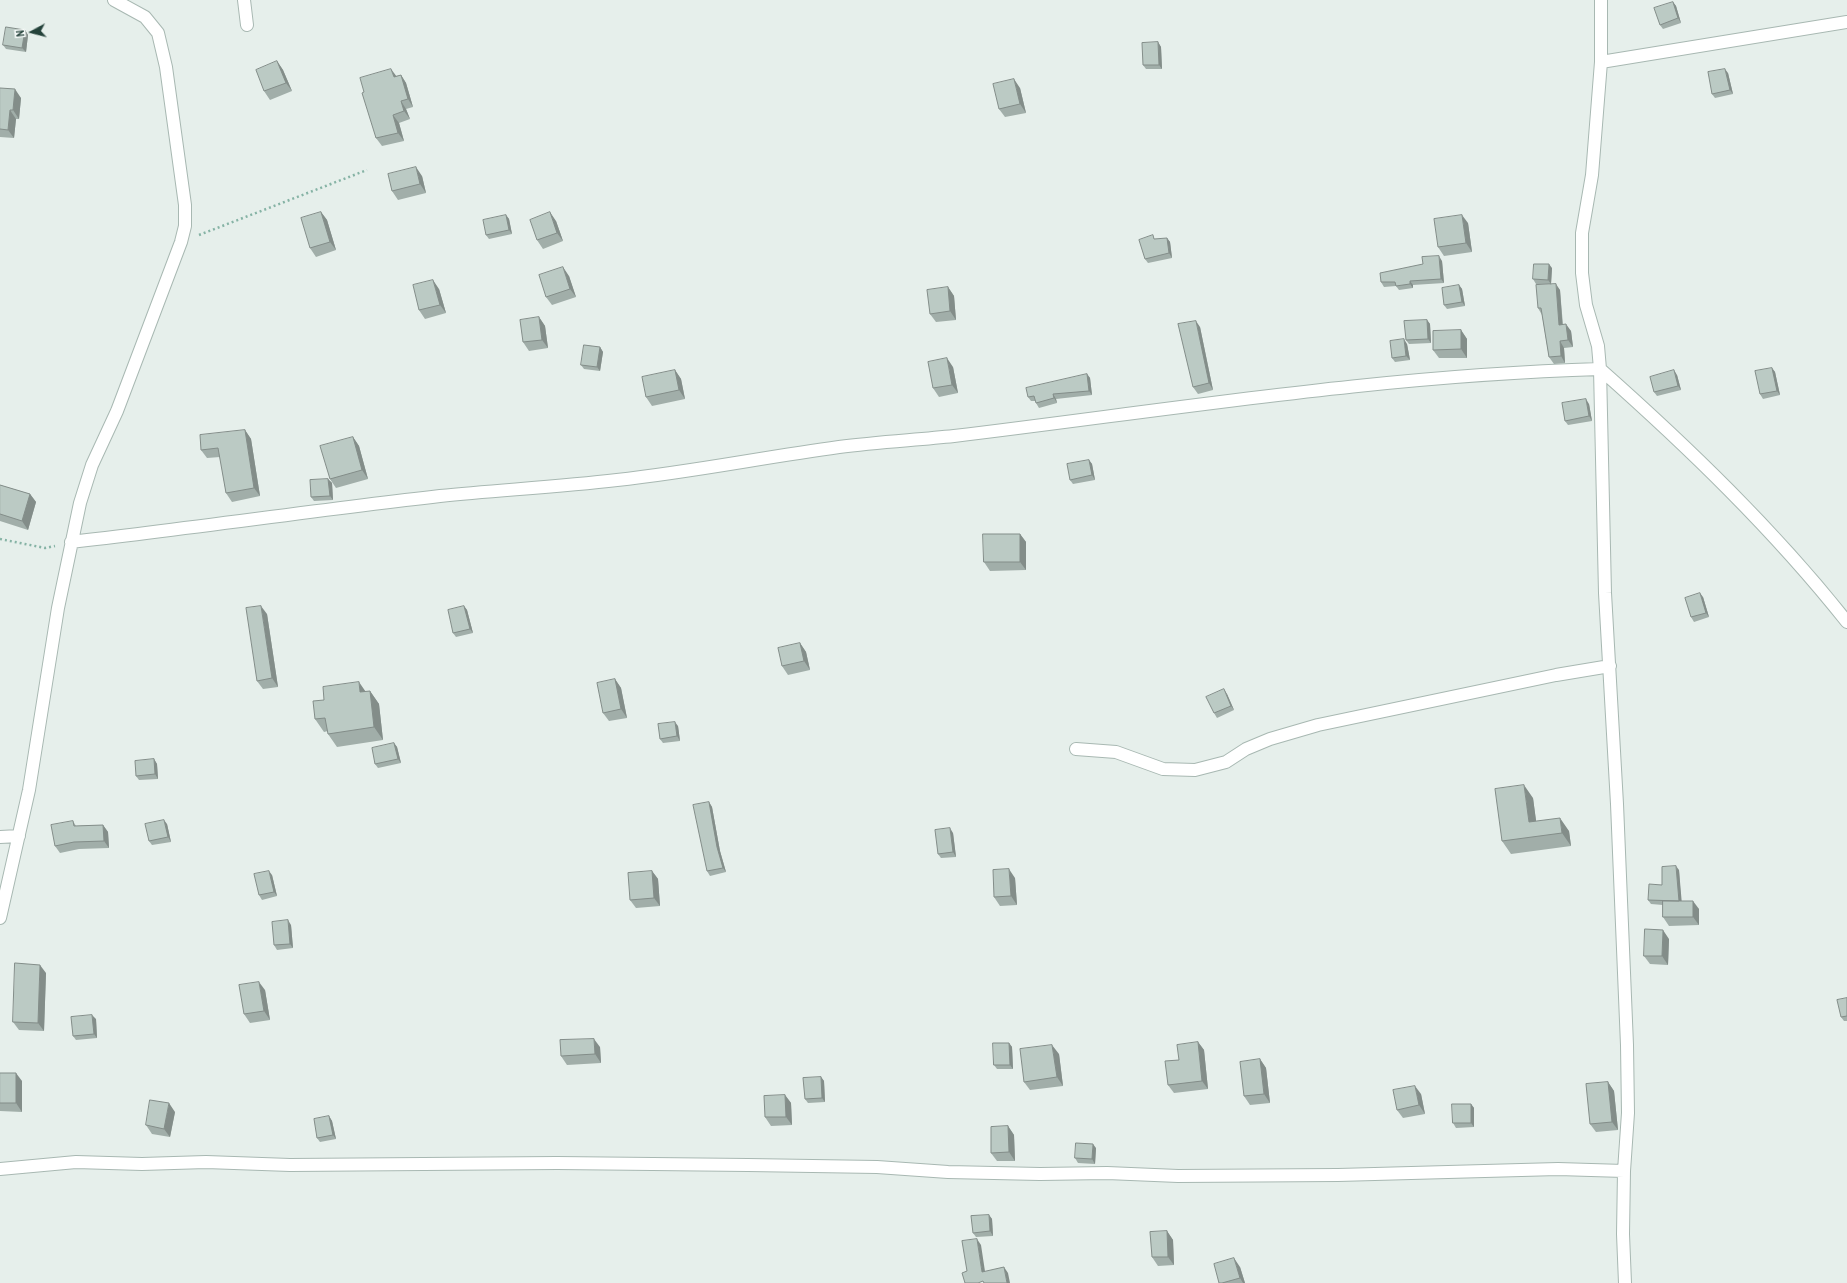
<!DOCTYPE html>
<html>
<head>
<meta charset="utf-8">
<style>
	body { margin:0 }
	#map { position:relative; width:1847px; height:1283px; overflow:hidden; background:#e6efeb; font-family:"Archivo Narrow",sans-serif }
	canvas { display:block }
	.north { position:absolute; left:12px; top:12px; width:40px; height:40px; -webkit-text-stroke:3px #f7fbf9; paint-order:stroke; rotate:263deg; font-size:11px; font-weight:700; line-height:16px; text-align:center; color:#24423a }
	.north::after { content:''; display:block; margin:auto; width:14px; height:18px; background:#24423a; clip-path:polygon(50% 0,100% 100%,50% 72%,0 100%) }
</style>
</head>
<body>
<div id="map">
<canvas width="1847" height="1283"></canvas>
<div class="north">N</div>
</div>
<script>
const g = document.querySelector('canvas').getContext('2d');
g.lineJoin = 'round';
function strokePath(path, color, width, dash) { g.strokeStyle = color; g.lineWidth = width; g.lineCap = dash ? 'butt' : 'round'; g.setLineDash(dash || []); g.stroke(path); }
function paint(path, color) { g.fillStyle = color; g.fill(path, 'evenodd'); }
const path = new Path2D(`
	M 199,235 L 367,170
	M 0,539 L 45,548 L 55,546`);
const minor = new Path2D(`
	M 244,0 L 247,25
	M 1601,0 L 1601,62 L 1592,175 L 1582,233 L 1582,273 L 1586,305 L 1598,346 L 1600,369 L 1605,593 L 1617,804 L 1627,1045 L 1628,1113 L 1624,1171 L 1623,1234 L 1625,1283
	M 1601,62 L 1847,22
	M 71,542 C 194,528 317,510 440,496 C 499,490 558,487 617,480 C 691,472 765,457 839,447 C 877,442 916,440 954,436 C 1169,410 1384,375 1600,369 C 1688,447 1774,530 1847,622
	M 1076,749 L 1116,752 L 1163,769 L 1195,770 L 1226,762 L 1246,749 L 1270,739 L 1318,725 L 1556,675 L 1610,666
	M 0,837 L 19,836
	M 0,918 L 29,790 L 58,608 L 80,503 L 92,465 L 117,411 L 181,242 L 185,226 L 185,205 L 166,67 L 158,33 L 145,17 L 114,0
	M 0,1169 L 76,1162 L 142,1164 L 206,1162 L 290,1165 L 557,1163 L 748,1165 L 877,1167 L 948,1172 L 1040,1174 L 1107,1173 L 1178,1176 L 1338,1175 L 1558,1169 L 1624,1171`);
const wall = new Path2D(`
	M 1673,2 L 1676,6 L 1681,23 L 1663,29 L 1660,25 Z
	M 25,30 L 28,35 L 26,52 L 6,49 L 3,45 Z
	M 1158,42 L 1161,47 L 1162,69 L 1146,69 L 1143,65 Z
	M 277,61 L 283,70 L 292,91 L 270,100 L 264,91 Z
	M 1728,73 L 1733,94 L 1715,98 L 1712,94 Z
	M 401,75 L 406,83 L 413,107 L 406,109 L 410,119 L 399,123 L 404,141 L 382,146 L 376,138 L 364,92 L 396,76 Z
	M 0,88 L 21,98 L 19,119 L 16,119 L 14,138 L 0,137 Z
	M 1020,88 L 1026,113 L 1005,117 L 999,109 Z
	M 422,176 L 426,193 L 398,200 L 392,191 Z
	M 321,212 L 327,220 L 336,250 L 316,257 L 310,248 Z
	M 506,215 L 509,219 L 512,234 L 489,239 L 486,235 Z
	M 556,221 L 563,241 L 543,249 L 537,240 Z
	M 1468,223 L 1472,252 L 1444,256 L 1438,247 Z
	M 1167,238 L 1170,242 L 1172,258 L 1148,263 L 1145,259 Z
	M 1442,261 L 1444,283 L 1413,285 L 1413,288 L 1399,290 L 1396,286 L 1384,287 L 1381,282 Z
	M 1552,268 L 1551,284 L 1560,290 L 1563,325 L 1571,331 L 1573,347 L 1564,348 L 1565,363 L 1554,364 L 1549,357 L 1542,315 L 1538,308 L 1550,284 L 1536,284 L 1533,279 Z
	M 569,276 L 576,297 L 552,305 L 546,297 Z
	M 1459,285 L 1462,289 L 1465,306 L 1447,309 L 1444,305 Z
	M 948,287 L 954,296 L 956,320 L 936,322 L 930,314 Z
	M 439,289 L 446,313 L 425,319 L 419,310 Z
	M 539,317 L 545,326 L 548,348 L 529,351 L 523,342 Z
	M 1427,320 L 1430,324 L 1431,343 L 1409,344 L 1406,340 Z
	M 1200,327 L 1213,390 L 1198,394 L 1193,387 Z
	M 1461,330 L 1467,339 L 1467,358 L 1439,358 L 1433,350 Z
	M 1407,344 L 1410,360 L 1395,362 L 1392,358 Z
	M 600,347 L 603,352 L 600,371 L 584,369 L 581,365 Z
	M 953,367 L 958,393 L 939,397 L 933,388 Z
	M 1772,368 L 1775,372 L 1780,395 L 1763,399 L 1760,394 Z
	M 675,370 L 681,379 L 685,399 L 652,406 L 646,397 Z
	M 1087,374 L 1090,378 L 1092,395 L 1056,399 L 1057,403 L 1039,408 L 1036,403 L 1036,401 L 1031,401 L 1028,397 Z
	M 1677,375 L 1681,390 L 1657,396 L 1654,392 Z
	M 1589,404 L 1592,421 L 1568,425 L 1565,421 Z
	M 245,430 L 251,439 L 260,496 L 232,502 L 226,493 L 220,457 L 207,458 L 201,450 Z
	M 353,437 L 359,446 L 368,479 L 336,488 L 330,479 Z
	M 1089,460 L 1092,464 L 1095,480 L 1073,484 L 1070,480 Z
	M 328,479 L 332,483 L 333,500 L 314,501 L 311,497 Z
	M 0,485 L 30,494 L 36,502 L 28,530 L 0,521 Z
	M 1020,534 L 1026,542 L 1026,570 L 990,571 L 984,562 Z
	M 1703,597 L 1709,617 L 1694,622 L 1691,617 Z
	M 464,606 L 467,610 L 473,633 L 456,637 L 453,633 Z
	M 267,614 L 278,687 L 263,689 L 257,681 Z
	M 800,643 L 806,652 L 810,670 L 788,675 L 782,666 Z
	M 615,679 L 621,688 L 627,718 L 609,721 L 603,713 Z
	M 370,691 L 379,704 L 383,740 L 337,747 L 328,734 L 328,731 L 324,732 L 315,719 L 324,700 Z
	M 1227,694 L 1234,710 L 1217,718 L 1214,713 Z
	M 678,726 L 680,741 L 663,743 L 660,739 Z
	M 394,743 L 397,747 L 401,763 L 378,768 L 375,764 Z
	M 154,759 L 157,764 L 158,779 L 139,780 L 136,776 Z
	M 1533,798 L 1536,821 L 1569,831 L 1571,846 L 1511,854 L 1502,841 Z
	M 709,802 L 712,807 L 720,851 L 726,872 L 710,876 L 707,871 Z
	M 73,821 L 76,826 L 103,825 L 108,832 L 109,848 L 79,849 L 60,853 L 55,846 Z
	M 167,824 L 171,842 L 152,845 L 149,841 Z
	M 953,833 L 956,857 L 941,858 L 938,854 Z
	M 1679,870 L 1681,901 L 1699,909 L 1699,925 L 1669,926 L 1663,917 L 1663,905 L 1651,904 L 1648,900 L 1662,885 Z
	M 652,871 L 658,879 L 660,906 L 636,908 L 630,900 Z
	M 272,875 L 277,896 L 262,900 L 259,895 Z
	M 1015,878 L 1017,905 L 1000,906 L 994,897 Z
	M 291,925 L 293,948 L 277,950 L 274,945 Z
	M 1669,939 L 1668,965 L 1650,964 L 1644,956 Z
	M 46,973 L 44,1031 L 19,1030 L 13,1022 Z
	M 265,990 L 270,1020 L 250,1023 L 244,1014 Z
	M 1847,998 L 1847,1021 L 1844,1021 L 1841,1017 Z
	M 96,1019 L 97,1038 L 76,1040 L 73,1036 Z
	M 1198,1042 L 1204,1050 L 1208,1089 L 1174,1093 L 1168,1085 L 1179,1060 Z
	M 1009,1043 L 1012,1047 L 1013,1069 L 997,1069 L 994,1065 Z
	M 600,1047 L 601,1063 L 567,1065 L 561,1056 Z
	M 1059,1054 L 1063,1086 L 1030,1090 L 1024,1082 Z
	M 1260,1059 L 1266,1068 L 1270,1103 L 1250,1105 L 1244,1096 Z
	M 0,1073 L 22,1081 L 22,1112 L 0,1111 Z
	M 821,1077 L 824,1081 L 825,1102 L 808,1103 L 805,1099 Z
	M 1608,1082 L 1614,1091 L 1618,1130 L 1596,1132 L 1590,1124 Z
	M 1421,1094 L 1425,1114 L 1403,1118 L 1397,1110 Z
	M 785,1095 L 791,1103 L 792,1125 L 771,1126 L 765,1117 Z
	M 1471,1104 L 1474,1108 L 1474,1127 L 1456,1128 L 1453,1123 Z
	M 175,1112 L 170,1137 L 152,1134 L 146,1125 Z
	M 329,1116 L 332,1121 L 336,1139 L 320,1142 L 317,1138 Z
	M 1008,1126 L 1014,1135 L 1015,1161 L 997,1161 L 991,1153 Z
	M 1096,1148 L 1095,1164 L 1078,1163 L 1075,1158 Z
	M 989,1215 L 992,1219 L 993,1236 L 976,1237 L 973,1233 Z
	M 1167,1231 L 1173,1240 L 1174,1265 L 1158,1266 L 1152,1257 Z
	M 1240,1267 L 1245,1283 L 1219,1283 Z`);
const shadedWall = new Path2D(`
	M 1673,2 L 1676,6 L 1681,23 L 1678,18 Z
	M 25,30 L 28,35 L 26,52 L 22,48 Z
	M 1158,42 L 1161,47 L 1162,69 L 1159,65 Z
	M 277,61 L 283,70 L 292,91 L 286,83 Z
	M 391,69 L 397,77 L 394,77 Z
	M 1725,69 L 1728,73 L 1733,94 L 1730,90 Z
	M 401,75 L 406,83 L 413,107 L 408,99 Z
	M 1014,79 L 1020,88 L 1026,113 L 1020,104 Z
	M 15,89 L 21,98 L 19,119 L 13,110 Z
	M 401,101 L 406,109 L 410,119 L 404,111 Z
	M 10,110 L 16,119 L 14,138 L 8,130 Z
	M 393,115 L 399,123 L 404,141 L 398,133 Z
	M 416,167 L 422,176 L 426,193 L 420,184 Z
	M 321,212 L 327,220 L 336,250 L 330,242 Z
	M 550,212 L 556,221 L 563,241 L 557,233 Z
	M 506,215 L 509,219 L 512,234 L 509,230 Z
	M 1462,215 L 1468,223 L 1472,252 L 1466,243 Z
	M 1167,238 L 1170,242 L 1172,258 L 1169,253 Z
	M 1439,256 L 1442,261 L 1444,283 L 1441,279 Z
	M 1549,264 L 1552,268 L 1551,284 L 1548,280 Z
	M 563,267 L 569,276 L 576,297 L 570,289 Z
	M 433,280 L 439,289 L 446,313 L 440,305 Z
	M 1410,281 L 1413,285 L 1413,288 L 1410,284 Z
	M 1556,284 L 1560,290 L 1563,332 L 1559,325 Z
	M 1459,285 L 1462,289 L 1465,306 L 1462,302 Z
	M 948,287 L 954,296 L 956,320 L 950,311 Z
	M 539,317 L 545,326 L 548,348 L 542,340 Z
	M 1427,320 L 1430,324 L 1431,343 L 1428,339 Z
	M 1196,321 L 1200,327 L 1213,390 L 1209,383 Z
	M 1566,324 L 1571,331 L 1573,347 L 1568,340 Z
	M 1461,330 L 1467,339 L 1467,358 L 1461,349 Z
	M 1404,339 L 1407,344 L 1410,360 L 1406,356 Z
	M 1560,341 L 1564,348 L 1565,363 L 1561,356 Z
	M 600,347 L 603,352 L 600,371 L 597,367 Z
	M 947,358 L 953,367 L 958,393 L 952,385 Z
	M 1772,368 L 1775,372 L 1780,395 L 1777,391 Z
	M 675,370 L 681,379 L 685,399 L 679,390 Z
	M 1674,370 L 1677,375 L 1681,390 L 1678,386 Z
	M 1087,374 L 1090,378 L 1092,395 L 1089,391 Z
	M 1053,394 L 1056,399 L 1057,403 L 1054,398 Z
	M 1586,399 L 1589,404 L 1592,421 L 1589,416 Z
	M 245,430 L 251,439 L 260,496 L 254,488 Z
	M 353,437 L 359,446 L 368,479 L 362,470 Z
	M 1089,460 L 1092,464 L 1095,480 L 1092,475 Z
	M 328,479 L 332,483 L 333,500 L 330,496 Z
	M 30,494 L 36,502 L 28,530 L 22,521 Z
	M 1020,534 L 1026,542 L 1026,570 L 1020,562 Z
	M 1700,593 L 1703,597 L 1709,617 L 1706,613 Z
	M 261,606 L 267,614 L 278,687 L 272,678 Z
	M 464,606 L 467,610 L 473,633 L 470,629 Z
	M 800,643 L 806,652 L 810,670 L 804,661 Z
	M 615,679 L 621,688 L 627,718 L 621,709 Z
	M 359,682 L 368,695 L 360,692 Z
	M 1224,689 L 1227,694 L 1234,710 L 1231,706 Z
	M 370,691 L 379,704 L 383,740 L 374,727 Z
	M 675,722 L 678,726 L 680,741 L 677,736 Z
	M 394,743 L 397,747 L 401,763 L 398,759 Z
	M 154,759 L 157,764 L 158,779 L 155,774 Z
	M 1524,785 L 1533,798 L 1538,835 L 1529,822 Z
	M 709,802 L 712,807 L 720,851 L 726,872 L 723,868 L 717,847 Z
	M 1560,818 L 1569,831 L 1571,846 L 1562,833 Z
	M 164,820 L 167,824 L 171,842 L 168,837 Z
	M 103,825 L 108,832 L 109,848 L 104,841 Z
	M 950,828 L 953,833 L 956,857 L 953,852 Z
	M 1676,866 L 1679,870 L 1682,905 L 1679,901 Z
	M 1009,869 L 1015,878 L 1017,905 L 1011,896 Z
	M 269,871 L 272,875 L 277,896 L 274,892 Z
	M 652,871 L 658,879 L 660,906 L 654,898 Z
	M 1693,901 L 1699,909 L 1699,925 L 1693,917 Z
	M 288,920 L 291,925 L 293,948 L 290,944 Z
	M 1663,930 L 1669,939 L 1668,965 L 1662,956 Z
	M 40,965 L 46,973 L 44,1031 L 38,1023 Z
	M 259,982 L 265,990 L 270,1020 L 264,1011 Z
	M 92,1015 L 96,1019 L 97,1038 L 94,1034 Z
	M 594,1039 L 600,1047 L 601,1063 L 595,1054 Z
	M 1198,1042 L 1204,1050 L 1208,1089 L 1202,1081 Z
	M 1009,1043 L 1012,1047 L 1013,1069 L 1010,1065 Z
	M 1052,1045 L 1059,1054 L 1063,1086 L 1057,1077 Z
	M 1260,1059 L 1266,1068 L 1270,1103 L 1264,1094 Z
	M 16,1073 L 22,1081 L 22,1112 L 16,1103 Z
	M 821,1077 L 824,1081 L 825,1102 L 822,1098 Z
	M 1608,1082 L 1614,1091 L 1618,1130 L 1612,1122 Z
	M 1415,1086 L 1421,1094 L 1425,1114 L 1419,1105 Z
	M 785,1095 L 791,1103 L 792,1125 L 786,1117 Z
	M 169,1103 L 175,1112 L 170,1137 L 164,1129 Z
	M 1471,1104 L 1474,1108 L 1474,1127 L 1471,1123 Z
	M 329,1116 L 332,1121 L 336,1139 L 333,1135 Z
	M 1008,1126 L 1014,1135 L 1015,1161 L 1009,1152 Z
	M 1093,1144 L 1096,1148 L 1095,1164 L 1092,1159 Z
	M 989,1215 L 992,1219 L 993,1236 L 990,1231 Z
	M 1167,1231 L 1173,1240 L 1174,1265 L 1168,1257 Z
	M 977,1239 L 981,1245 L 986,1278 L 982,1272 Z
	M 1234,1258 L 1240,1267 L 1245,1283 L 1243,1283 L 1240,1278 Z
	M 1004,1267 L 1008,1273 L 1010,1283 L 1007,1283 Z`);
const building = new Path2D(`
	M 1673,2 L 1678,18 L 1660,25 L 1654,8 Z
	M 6,27 L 25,30 L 22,48 L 3,45 Z
	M 1158,42 L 1159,65 L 1143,65 L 1142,43 Z
	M 277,61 L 286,83 L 264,91 L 256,70 Z
	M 391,69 L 394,77 L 401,75 L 408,99 L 401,101 L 404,111 L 393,115 L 398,133 L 376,138 L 362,93 L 364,92 L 360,78 Z
	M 1725,69 L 1730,90 L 1712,94 L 1708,72 Z
	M 1014,79 L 1020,104 L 999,109 L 993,84 Z
	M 0,88 L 15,89 L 13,110 L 10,110 L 8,130 L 0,129 Z
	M 416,167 L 420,184 L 392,191 L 388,174 Z
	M 321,212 L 330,242 L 310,248 L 301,218 Z
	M 550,212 L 557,233 L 537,240 L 530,220 Z
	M 506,215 L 509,230 L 486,235 L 483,220 Z
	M 1462,215 L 1466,243 L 1438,247 L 1434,219 Z
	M 1153,235 L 1154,239 L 1167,238 L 1169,253 L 1145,259 L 1139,240 Z
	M 1439,256 L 1441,279 L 1410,281 L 1410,284 L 1396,286 L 1395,282 L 1381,282 L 1380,273 L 1423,264 L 1422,257 Z
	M 1534,264 L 1549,264 L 1548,280 L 1533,279 Z
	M 563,267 L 570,289 L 546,297 L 539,275 Z
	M 433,280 L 440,305 L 419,310 L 413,285 Z
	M 1556,284 L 1559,325 L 1566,324 L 1568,340 L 1560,341 L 1561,356 L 1549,357 L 1541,308 L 1538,308 L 1536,285 Z
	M 1459,285 L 1462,302 L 1444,305 L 1442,288 Z
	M 948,287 L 950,311 L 930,314 L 927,290 Z
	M 539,317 L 542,340 L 523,342 L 520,320 Z
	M 1427,320 L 1428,339 L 1406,340 L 1404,321 Z
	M 1196,321 L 1209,383 L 1193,387 L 1178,324 Z
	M 1461,330 L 1461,349 L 1433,350 L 1433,331 Z
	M 1404,339 L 1406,356 L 1392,358 L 1390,341 Z
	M 584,345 L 600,347 L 597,367 L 581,365 Z
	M 947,358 L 952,385 L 933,388 L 928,362 Z
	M 1772,368 L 1777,391 L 1760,394 L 1755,371 Z
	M 675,370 L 679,390 L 646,397 L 642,377 Z
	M 1674,370 L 1678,386 L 1654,392 L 1650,377 Z
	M 1087,374 L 1089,391 L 1053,394 L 1054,398 L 1036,403 L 1034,396 L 1028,397 L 1026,388 Z
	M 1586,399 L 1589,416 L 1565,421 L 1562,403 Z
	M 245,430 L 254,488 L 226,493 L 218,448 L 201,450 L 200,435 Z
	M 353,437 L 362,470 L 330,479 L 320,446 Z
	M 1089,460 L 1092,475 L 1070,480 L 1067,464 Z
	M 328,479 L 330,496 L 311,497 L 310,480 Z
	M 0,485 L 30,494 L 22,521 L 0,514 Z
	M 983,534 L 1020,534 L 1020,562 L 984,562 Z
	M 1700,593 L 1706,613 L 1691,617 L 1685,598 Z
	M 261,606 L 272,678 L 257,681 L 246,608 Z
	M 464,606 L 470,629 L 453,633 L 448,610 Z
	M 800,643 L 804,661 L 782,666 L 778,648 Z
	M 615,679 L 621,709 L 603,713 L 597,683 Z
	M 359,682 L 360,692 L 370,691 L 374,727 L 328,734 L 325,718 L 315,719 L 313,701 L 324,700 L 323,687 Z
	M 1224,689 L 1231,706 L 1214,713 L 1206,697 Z
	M 675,722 L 677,736 L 660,739 L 658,724 Z
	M 394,743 L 398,759 L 375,764 L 372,748 Z
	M 154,759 L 155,774 L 136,776 L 135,761 Z
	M 1524,785 L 1529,822 L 1560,818 L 1562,833 L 1502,841 L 1495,789 Z
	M 709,802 L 717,847 L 723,868 L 707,871 L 693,805 Z
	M 164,820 L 168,837 L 149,841 L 145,824 Z
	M 73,821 L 74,826 L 103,825 L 104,841 L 74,842 L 55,846 L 51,825 Z
	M 950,828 L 953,852 L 938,854 L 935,830 Z
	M 1676,866 L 1679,901 L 1648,900 L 1649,884 L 1662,885 L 1662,867 Z
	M 1009,869 L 1011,896 L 994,897 L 993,870 Z
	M 269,871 L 274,892 L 259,895 L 254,874 Z
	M 652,871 L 654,898 L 630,900 L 628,873 Z
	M 1663,901 L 1693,901 L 1693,917 L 1663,917 Z
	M 288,920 L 290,944 L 274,945 L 272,922 Z
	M 1645,929 L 1663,930 L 1662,956 L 1644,956 Z
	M 15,963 L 40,965 L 38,1023 L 13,1022 Z
	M 259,982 L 264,1011 L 244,1014 L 239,985 Z
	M 1847,998 L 1847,1016 L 1841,1017 L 1837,1000 Z
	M 92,1015 L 94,1034 L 73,1036 L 71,1017 Z
	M 594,1039 L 595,1054 L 561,1056 L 560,1040 Z
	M 1198,1042 L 1202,1081 L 1168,1085 L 1165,1061 L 1179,1060 L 1177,1045 Z
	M 993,1043 L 1009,1043 L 1010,1065 L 994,1065 Z
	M 1052,1045 L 1057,1077 L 1024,1082 L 1020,1049 Z
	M 1260,1059 L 1264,1094 L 1244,1096 L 1240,1062 Z
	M 0,1073 L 16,1073 L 16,1103 L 0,1103 Z
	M 821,1077 L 822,1098 L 805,1099 L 803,1078 Z
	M 1608,1082 L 1612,1122 L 1590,1124 L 1586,1084 Z
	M 1415,1086 L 1419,1105 L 1397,1110 L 1393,1090 Z
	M 785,1095 L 786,1117 L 765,1117 L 764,1096 Z
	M 150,1100 L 169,1103 L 164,1129 L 146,1125 Z
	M 1452,1104 L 1471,1104 L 1471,1123 L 1453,1123 Z
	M 329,1116 L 333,1135 L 317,1138 L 314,1119 Z
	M 1008,1126 L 1009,1152 L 991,1153 L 991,1127 Z
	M 1076,1143 L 1093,1144 L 1092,1159 L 1075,1158 Z
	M 989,1215 L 990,1231 L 973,1233 L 971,1216 Z
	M 1167,1231 L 1168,1257 L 1152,1257 L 1150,1232 Z
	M 977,1239 L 982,1272 L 1004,1267 L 1007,1283 L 984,1283 L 983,1281 L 978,1283 L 965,1283 L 962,1273 L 967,1271 L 962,1241 Z
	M 1234,1258 L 1240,1278 L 1222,1283 L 1219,1283 L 1214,1264 Z`);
strokePath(minor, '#a8b8b2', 14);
strokePath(path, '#86b3a5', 2.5, [2, 3]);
strokePath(minor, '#fff', 12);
paint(wall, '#a1aea9');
paint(shadedWall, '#838d89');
paint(building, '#bbcac4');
strokePath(building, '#838d89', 1);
</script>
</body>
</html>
